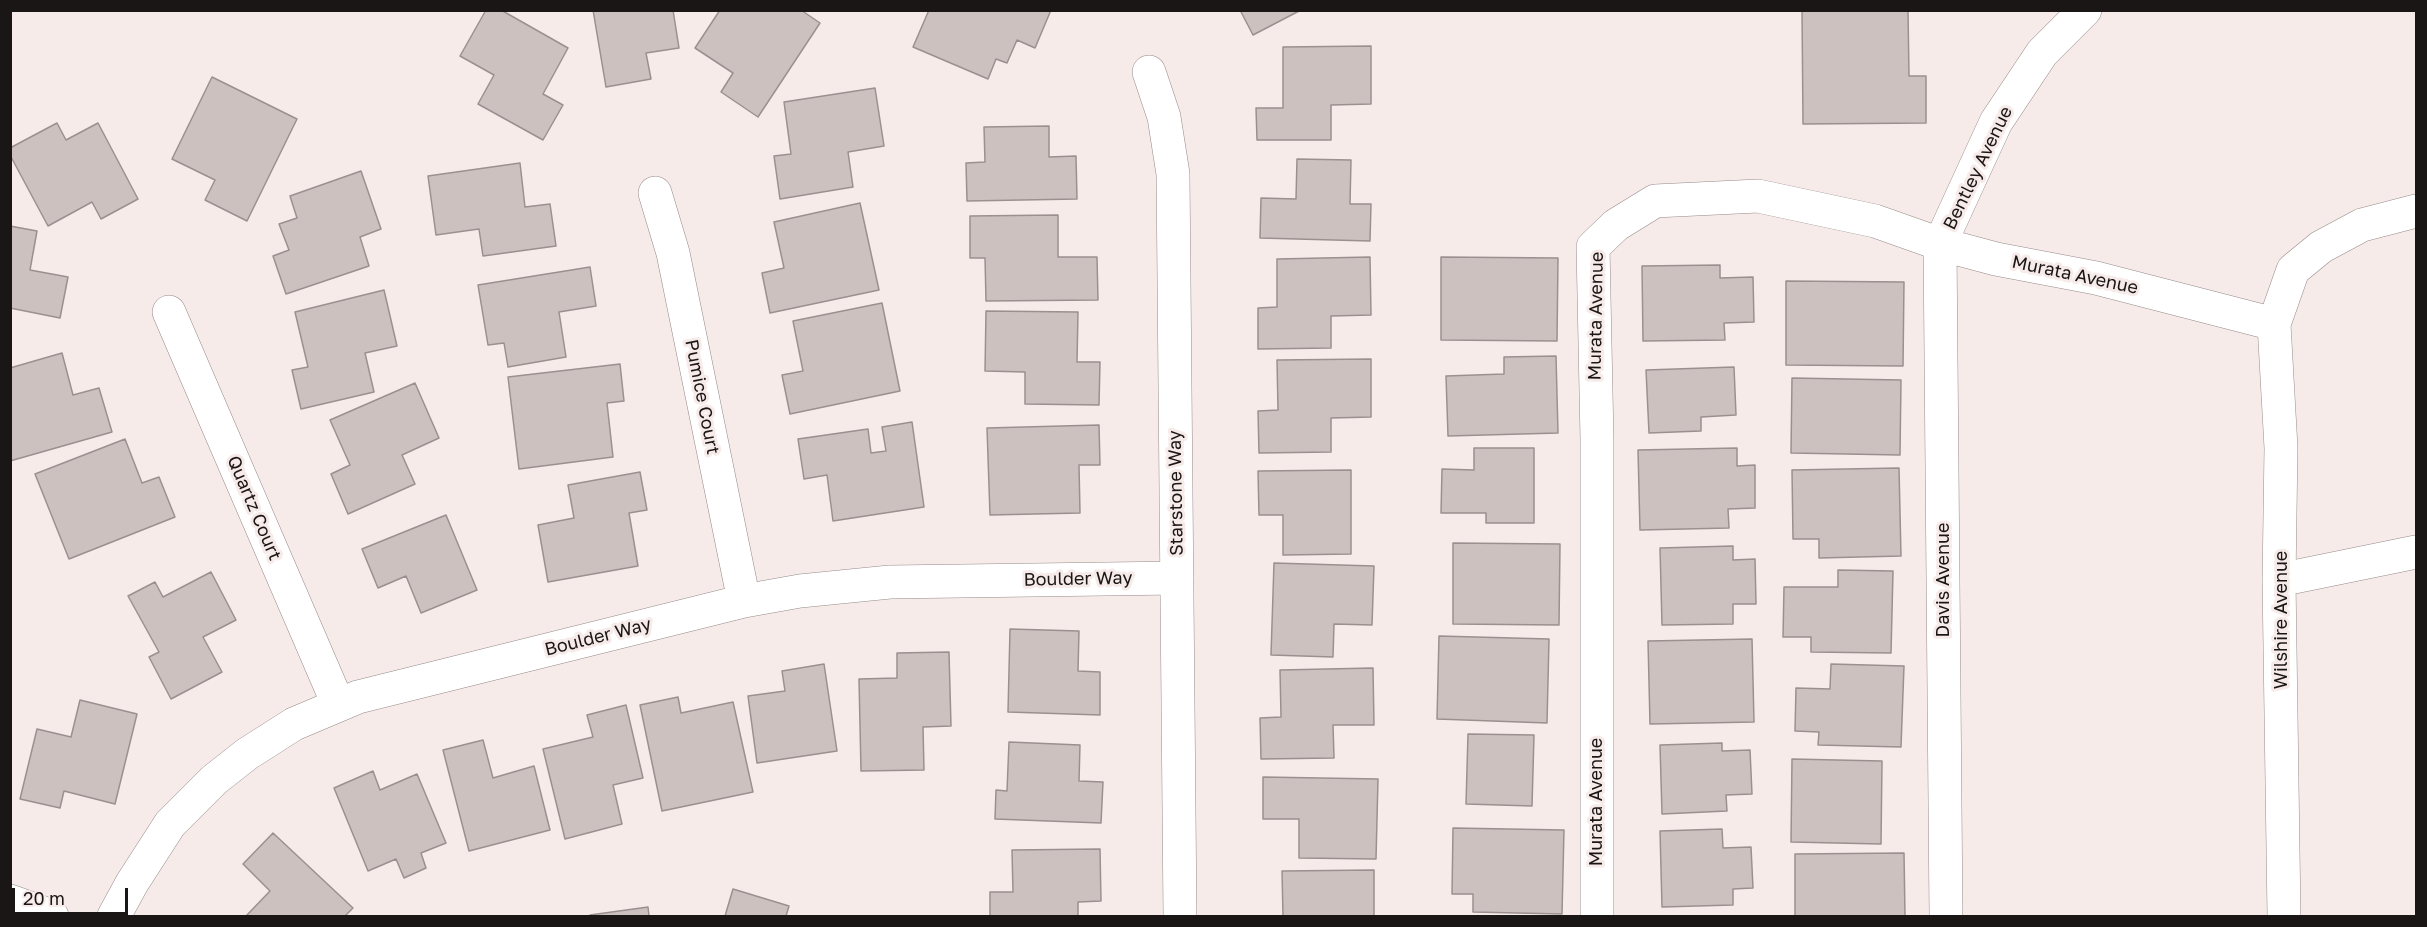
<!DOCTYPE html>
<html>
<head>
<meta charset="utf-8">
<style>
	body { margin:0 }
	#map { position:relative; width:2427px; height:927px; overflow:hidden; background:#f7ebea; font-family:"Golos Text",sans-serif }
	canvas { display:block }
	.frame { position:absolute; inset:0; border:12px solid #1a1615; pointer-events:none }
	.scale { position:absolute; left:12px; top:888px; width:116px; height:27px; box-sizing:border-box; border:3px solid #1a1615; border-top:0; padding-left:8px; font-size:18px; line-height:21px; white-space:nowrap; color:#1a1615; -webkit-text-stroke:4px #f7ebea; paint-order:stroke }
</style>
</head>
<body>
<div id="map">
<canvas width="2427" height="927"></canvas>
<div class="frame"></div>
<div class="scale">20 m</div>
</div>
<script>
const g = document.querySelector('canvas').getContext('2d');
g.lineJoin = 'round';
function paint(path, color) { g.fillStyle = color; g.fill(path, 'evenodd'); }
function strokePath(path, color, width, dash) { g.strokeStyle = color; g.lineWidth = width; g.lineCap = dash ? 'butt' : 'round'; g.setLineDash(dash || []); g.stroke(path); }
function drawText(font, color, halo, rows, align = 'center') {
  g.font = font + ' "Golos Text",sans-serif'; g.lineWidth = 6; g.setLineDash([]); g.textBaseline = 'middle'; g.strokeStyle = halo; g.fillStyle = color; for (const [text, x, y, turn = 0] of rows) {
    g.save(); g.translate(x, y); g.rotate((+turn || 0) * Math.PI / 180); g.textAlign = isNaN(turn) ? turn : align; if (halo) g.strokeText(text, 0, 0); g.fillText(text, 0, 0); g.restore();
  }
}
const building = new Path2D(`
	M 486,10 L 501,10 L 568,48 L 543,94 L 563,105 L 543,140 L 478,104 L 494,75 L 460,56 Z
	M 593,10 L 673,10 L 679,48 L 646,53 L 651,79 L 606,87 Z
	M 720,10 L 801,10 L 820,23 L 758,117 L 721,92 L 733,73 L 695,48 Z
	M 929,10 L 1051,10 L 1035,48 L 1017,40 L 1007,63 L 996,59 L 988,79 L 913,47 Z
	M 1240,10 L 1301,10 L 1253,35 Z
	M 1802,10 L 1908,10 L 1909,76 L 1926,76 L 1926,123 L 1803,124 Z
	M 1371,46 L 1371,104 L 1331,105 L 1331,140 L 1257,140 L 1256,108 L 1283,108 L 1283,47 Z
	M 212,77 L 297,119 L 247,221 L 205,200 L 215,180 L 172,159 Z
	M 875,88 L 884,146 L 848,152 L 853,187 L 780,199 L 774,156 L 791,154 L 784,102 Z
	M 57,123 L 66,140 L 98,123 L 138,199 L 101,219 L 92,202 L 48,226 L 10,155 L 10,148 Z
	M 1049,126 L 1049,157 L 1076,156 L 1077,199 L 967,201 L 966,163 L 985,162 L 984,127 Z
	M 1297,159 L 1351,160 L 1350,204 L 1371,204 L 1370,241 L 1260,238 L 1261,198 L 1296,199 Z
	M 520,163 L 525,207 L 550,204 L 556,246 L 483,256 L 479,229 L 436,235 L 428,176 Z
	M 361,171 L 381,229 L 360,237 L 369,266 L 286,294 L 273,256 L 289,250 L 279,224 L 297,218 L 290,196 Z
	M 860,203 L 879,290 L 770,313 L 762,273 L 784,268 L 774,222 Z
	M 1058,215 L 1058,257 L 1097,257 L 1098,300 L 986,301 L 985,258 L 970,258 L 970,216 Z
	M 10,226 L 37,231 L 30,270 L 68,277 L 60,318 L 10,308 Z
	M 1370,257 L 1371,315 L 1331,316 L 1331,348 L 1258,349 L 1258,308 L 1277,307 L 1277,259 Z
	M 1441,257 L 1558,258 L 1557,341 L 1441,340 Z
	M 1720,265 L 1720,278 L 1753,277 L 1754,322 L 1724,323 L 1725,340 L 1643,341 L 1642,266 Z
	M 590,267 L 596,306 L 559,312 L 566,357 L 508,367 L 504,343 L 488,345 L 478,285 Z
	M 1786,281 L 1904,282 L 1903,366 L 1786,365 Z
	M 384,290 L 397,346 L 365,353 L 374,392 L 301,409 L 292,370 L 308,367 L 295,312 Z
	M 882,303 L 900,391 L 790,414 L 782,375 L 803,371 L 793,321 Z
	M 986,311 L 1078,312 L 1077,362 L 1100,362 L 1099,405 L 1025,404 L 1025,372 L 985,371 Z
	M 62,353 L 73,395 L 99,388 L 112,432 L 10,461 L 10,368 Z
	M 1556,356 L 1558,433 L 1448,436 L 1446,376 L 1504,374 L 1504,357 Z
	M 1371,359 L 1371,417 L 1331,418 L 1331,452 L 1259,453 L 1258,411 L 1278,410 L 1277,360 Z
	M 620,364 L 624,401 L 607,403 L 613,457 L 519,469 L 508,377 Z
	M 1734,367 L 1736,415 L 1701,417 L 1701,431 L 1649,433 L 1646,370 Z
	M 1792,378 L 1901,380 L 1900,455 L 1791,453 Z
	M 415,383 L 439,438 L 402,455 L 415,484 L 348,514 L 331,474 L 350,465 L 330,420 Z
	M 912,422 L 924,507 L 833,521 L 827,475 L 804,479 L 798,439 L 868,429 L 871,453 L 886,451 L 882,427 Z
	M 1099,425 L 1100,465 L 1079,465 L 1080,513 L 990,515 L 987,428 Z
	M 125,439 L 142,483 L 159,477 L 175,517 L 69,559 L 35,474 Z
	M 1474,448 L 1534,448 L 1534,523 L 1486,523 L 1486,513 L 1441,513 L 1442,469 L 1474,470 Z
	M 1737,448 L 1737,466 L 1755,465 L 1755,508 L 1728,509 L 1729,528 L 1640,530 L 1638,450 Z
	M 1899,468 L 1901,556 L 1819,558 L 1819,539 L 1793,539 L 1792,470 Z
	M 1351,470 L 1351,554 L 1283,555 L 1283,515 L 1259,515 L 1258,471 Z
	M 640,472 L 647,510 L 629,513 L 638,566 L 548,582 L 538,525 L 574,518 L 568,485 Z
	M 446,515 L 477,590 L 421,613 L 406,576 L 378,588 L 362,549 Z
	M 1453,543 L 1560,544 L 1559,625 L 1453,624 Z
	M 1733,546 L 1733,560 L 1755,559 L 1756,604 L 1733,604 L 1733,624 L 1662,625 L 1660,548 Z
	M 1274,563 L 1374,566 L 1372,625 L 1334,624 L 1333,657 L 1271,655 Z
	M 1838,570 L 1893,571 L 1891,653 L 1811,652 L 1811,637 L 1783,637 L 1784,587 L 1838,587 Z
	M 211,572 L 236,620 L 203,637 L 222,672 L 171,699 L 149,657 L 159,652 L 128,596 L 155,582 L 163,597 Z
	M 1010,629 L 1079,631 L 1078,671 L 1100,672 L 1100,715 L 1008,712 Z
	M 1439,636 L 1549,639 L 1547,723 L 1437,719 Z
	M 1752,639 L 1754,722 L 1650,724 L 1648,641 Z
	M 949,652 L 951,726 L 923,727 L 924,770 L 861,771 L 859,679 L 897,678 L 897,653 Z
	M 824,664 L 837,751 L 757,763 L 748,696 L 785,691 L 782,671 Z
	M 1831,664 L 1904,666 L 1901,747 L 1818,745 L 1819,732 L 1795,731 L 1796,688 L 1830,689 Z
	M 1373,668 L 1374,725 L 1333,725 L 1334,758 L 1261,759 L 1260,718 L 1281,717 L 1280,670 Z
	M 678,697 L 681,713 L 733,702 L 753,792 L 662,811 L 640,705 Z
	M 80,700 L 137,714 L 115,804 L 64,791 L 60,808 L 20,799 L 37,729 L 71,737 Z
	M 626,705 L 643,778 L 613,785 L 622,824 L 565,839 L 543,749 L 593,737 L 587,715 Z
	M 1468,734 L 1534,735 L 1532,806 L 1466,804 Z
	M 483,740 L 493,778 L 534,766 L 550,830 L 469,851 L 443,750 Z
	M 1009,742 L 1080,745 L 1079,781 L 1103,782 L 1101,823 L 995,819 L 996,790 L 1007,791 Z
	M 1722,743 L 1722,751 L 1750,750 L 1752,794 L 1726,795 L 1727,811 L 1662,814 L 1660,745 Z
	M 1792,759 L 1882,761 L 1881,844 L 1791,842 Z
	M 373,771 L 380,790 L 417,774 L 446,843 L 421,853 L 426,868 L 404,878 L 396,859 L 368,871 L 334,788 Z
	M 1263,777 L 1378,779 L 1376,859 L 1299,858 L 1299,819 L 1263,819 Z
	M 1453,828 L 1564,830 L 1562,914 L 1473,912 L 1473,894 L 1452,894 Z
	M 1722,829 L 1723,848 L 1751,847 L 1753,888 L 1733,889 L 1733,905 L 1662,907 L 1660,831 Z
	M 273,833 L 353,908 L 345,916 L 246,916 L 270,891 L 243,864 Z
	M 1100,849 L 1101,901 L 1078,902 L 1078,916 L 990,916 L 990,892 L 1013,892 L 1012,850 Z
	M 1904,853 L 1905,916 L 1795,916 L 1795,854 Z
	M 1374,870 L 1374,916 L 1283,916 L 1282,871 Z
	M 733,889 L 789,906 L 786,916 L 725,916 Z
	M 648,907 L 649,916 L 590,916 L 590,915 Z`);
const minor = new Path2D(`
	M 1149,72 L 1164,117 L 1173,174 L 1180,916
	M 655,193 L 673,253 L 744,601
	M 169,312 L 338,704
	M 2279,580 L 2416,552
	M 10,901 L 52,916
	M 114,916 L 132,883 L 170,824 L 214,780 L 247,754 L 294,724 L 358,697 L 744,601 L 800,591 L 890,582 L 1177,578
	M 1597,916 L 1597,440 L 1593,247 L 1616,225 L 1655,201 L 1758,196 L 1875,221 L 1940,244 L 1996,259 L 2096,278 L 2274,324
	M 1946,916 L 1940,244 L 1996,122 L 2042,53 L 2085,10
	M 2284,916 L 2279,580 L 2281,448 L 2274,324 L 2293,270 L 2321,247 L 2362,225 L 2416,211`);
const streetNames = [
	["Bentley Avenue",1978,168,-64],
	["Murata Avenue",2075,275,12],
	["Murata Avenue",1596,316,-89],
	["Pumice Court",702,397,79],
	["Starstone Way",1176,493,-91],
	["Quartz Court",254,508,67],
	["Boulder Way",1078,579,-1],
	["Davis Avenue",1943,580,-90],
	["Wilshire Avenue",2281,620,-90],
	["Boulder Way",598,637,-14],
	["Murata Avenue",1596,802,-90]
];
paint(building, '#cdc1c0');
strokePath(building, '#9b908f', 1.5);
strokePath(minor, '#968b8a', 34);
strokePath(minor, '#fff', 33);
drawText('18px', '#1a1615', '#f7ebea', streetNames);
</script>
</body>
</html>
